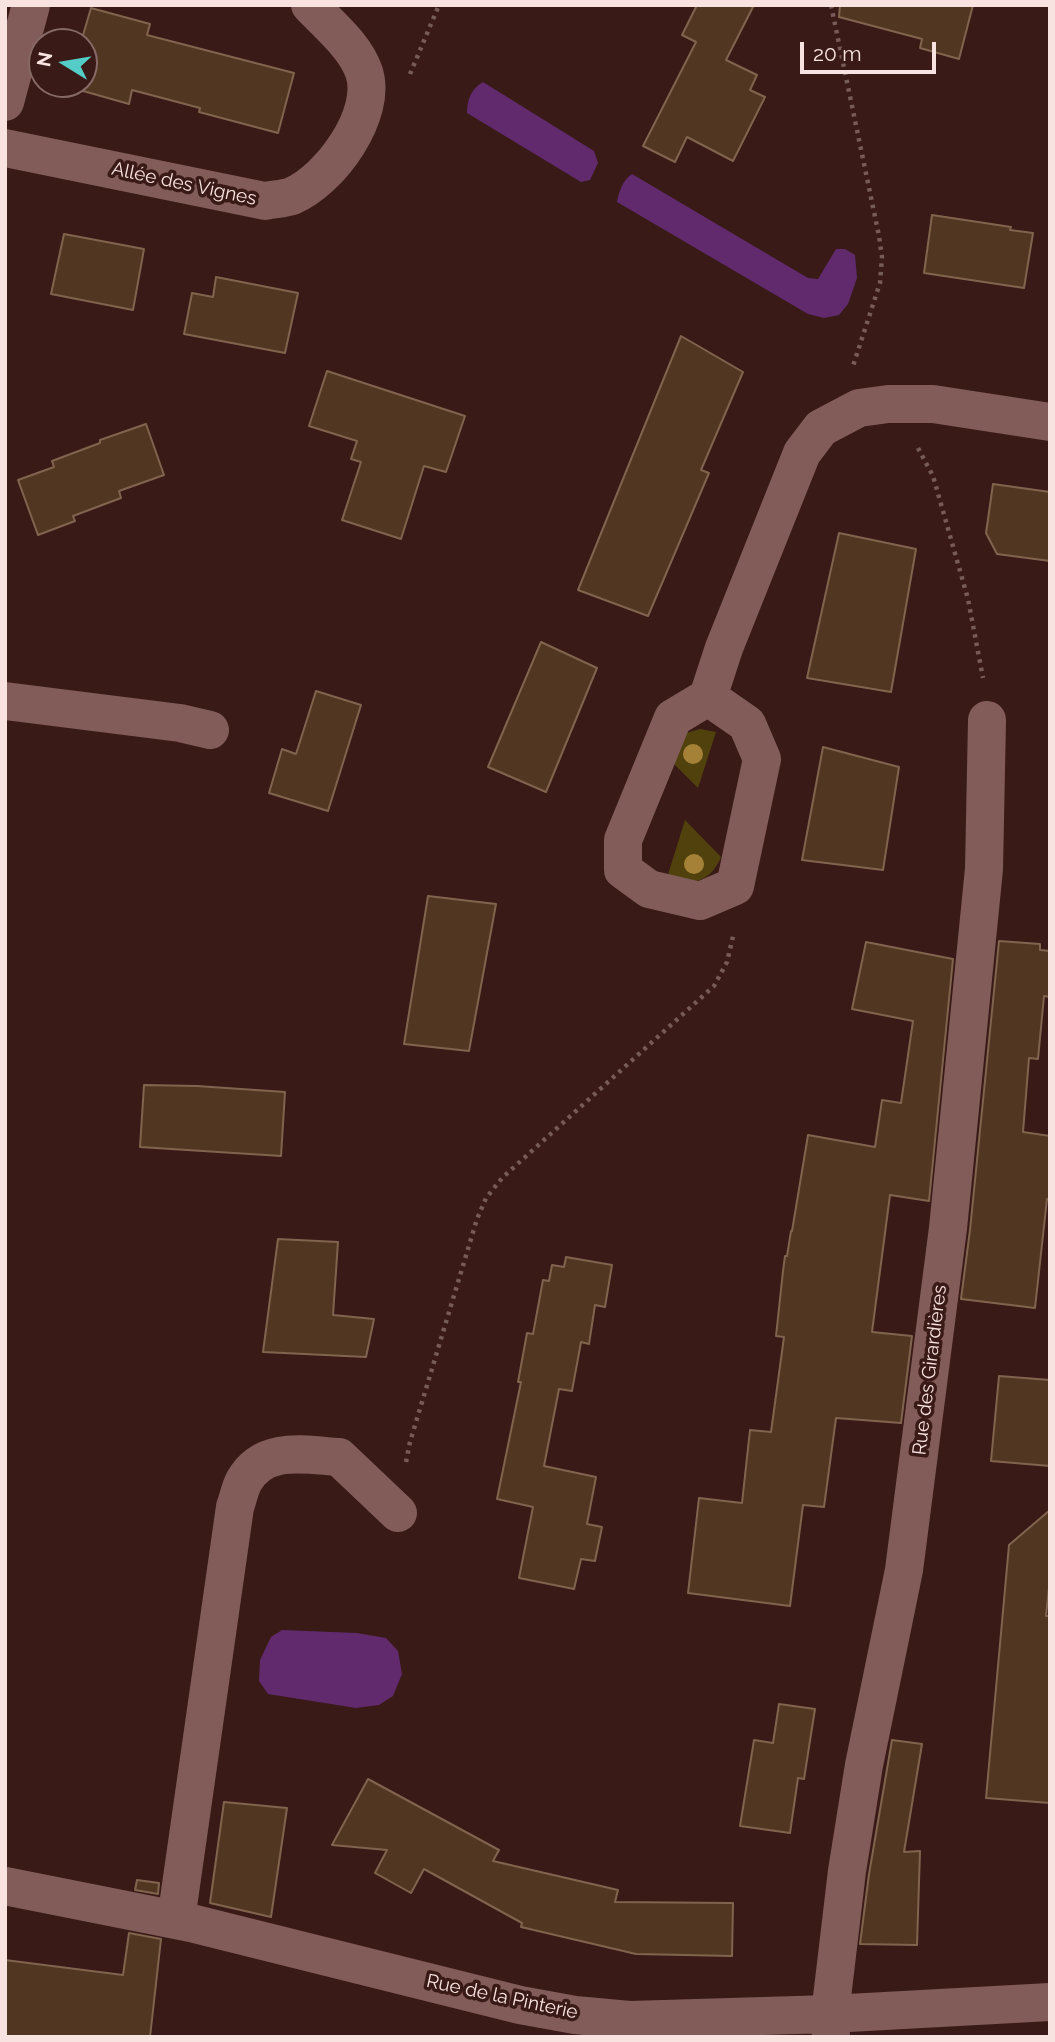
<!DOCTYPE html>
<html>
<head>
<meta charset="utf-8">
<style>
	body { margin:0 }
	#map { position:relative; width:1055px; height:2042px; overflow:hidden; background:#391a17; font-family:Raleway,sans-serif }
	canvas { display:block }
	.frame { position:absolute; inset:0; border:7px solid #f9e3e0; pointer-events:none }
	.north { position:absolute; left:28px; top:28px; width:70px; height:70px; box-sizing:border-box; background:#391a17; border:2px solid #866a67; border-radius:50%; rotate:281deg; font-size:19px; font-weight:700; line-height:28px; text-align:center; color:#f9e3e0 }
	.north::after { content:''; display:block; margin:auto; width:24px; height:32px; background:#54cdc8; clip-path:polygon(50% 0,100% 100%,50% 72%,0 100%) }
	.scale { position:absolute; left:800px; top:42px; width:136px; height:32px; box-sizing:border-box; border:4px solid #f9e3e0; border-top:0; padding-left:9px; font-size:21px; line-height:24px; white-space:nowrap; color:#f9e3e0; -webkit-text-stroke:5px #391a17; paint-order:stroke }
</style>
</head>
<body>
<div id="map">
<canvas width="1055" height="2042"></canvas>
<div class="frame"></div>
<div class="north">N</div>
<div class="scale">20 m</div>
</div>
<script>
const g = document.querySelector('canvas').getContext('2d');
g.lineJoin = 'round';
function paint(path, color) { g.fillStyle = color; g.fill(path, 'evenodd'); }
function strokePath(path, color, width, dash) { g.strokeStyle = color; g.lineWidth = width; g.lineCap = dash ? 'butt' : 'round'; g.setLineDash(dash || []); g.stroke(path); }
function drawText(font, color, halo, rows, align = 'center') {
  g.font = font + ' Raleway,sans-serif'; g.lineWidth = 7; g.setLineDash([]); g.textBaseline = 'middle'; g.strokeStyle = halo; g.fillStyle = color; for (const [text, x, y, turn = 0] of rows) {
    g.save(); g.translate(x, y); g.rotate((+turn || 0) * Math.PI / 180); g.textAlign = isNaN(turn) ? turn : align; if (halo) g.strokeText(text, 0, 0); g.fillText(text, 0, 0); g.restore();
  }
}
const green = new Path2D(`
	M 700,729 L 716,732 L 698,788 L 667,757 L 683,734 Z
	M 685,820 L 721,857 C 709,885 692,883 666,881 Z`);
const water = new Path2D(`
	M 483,82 L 594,151 L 598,163 L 590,180 L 581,182 L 467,113 C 467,100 471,89 483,82 Z
	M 632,174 L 808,278 L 818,279 L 836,249 L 845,249 L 855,255 L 857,278 L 848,304 L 839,315 L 824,318 L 808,314 L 617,202 C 619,191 623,180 632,174 Z
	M 282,1630 L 357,1633 L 386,1638 L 398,1651 L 402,1674 L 393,1696 L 379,1705 L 356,1708 L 268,1694 L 259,1681 L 260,1660 L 271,1637 Z`);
const building = new Path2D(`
	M 697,5 L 754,5 L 726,60 L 757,75 L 750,90 L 765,97 L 733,161 L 687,137 L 675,162 L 643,146 L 696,42 L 682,35 Z
	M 840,5 L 973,5 L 959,59 L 920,48 L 922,39 L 839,17 Z
	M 91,8 L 150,24 L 147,35 L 294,73 L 278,133 L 199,112 L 200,108 L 132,90 L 129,104 L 69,87 L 70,84 L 84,84 L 84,42 L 81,42 Z
	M 932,215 L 1011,227 L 1010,230 L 1033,233 L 1024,288 L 924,273 Z
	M 64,234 L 144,249 L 133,310 L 51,294 Z
	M 216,277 L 298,293 L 285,353 L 184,334 L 192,293 L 213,297 Z
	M 681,336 L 743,372 L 701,470 L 709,473 L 648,616 L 578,590 Z
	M 327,371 L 465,416 L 446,472 L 424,466 L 401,539 L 342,520 L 361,462 L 351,459 L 357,441 L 309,426 Z
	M 146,424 L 164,475 L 119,491 L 121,498 L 73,516 L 75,521 L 38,535 L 18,480 L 54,467 L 52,461 L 100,443 L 100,440 Z
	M 993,484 L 1050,492 L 1050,561 L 997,554 L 986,533 Z
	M 839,533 L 916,549 L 891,692 L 807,678 Z
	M 541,642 L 597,668 L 546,792 L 488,767 Z
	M 316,691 L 361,705 L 328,811 L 269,793 L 282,749 L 296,754 Z
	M 823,747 L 899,767 L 883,870 L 802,860 Z
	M 428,896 L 496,904 L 469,1051 L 404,1044 Z
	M 999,941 L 1040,944 L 1040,950 L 1050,951 L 1050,997 L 1044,996 L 1038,1059 L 1029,1058 L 1023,1132 L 1050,1136 L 1050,1200 L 1047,1199 L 1035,1308 L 961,1299 L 970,1230 Z
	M 866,942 L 953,959 L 929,1201 L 890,1195 L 872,1332 L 912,1336 L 901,1423 L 836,1418 L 824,1507 L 803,1505 L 790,1606 L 688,1593 L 699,1498 L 742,1503 L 750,1430 L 771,1432 L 784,1337 L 776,1336 L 783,1271 L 785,1256 L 787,1256 L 791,1231 L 792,1231 L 808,1135 L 875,1147 L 882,1100 L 901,1103 L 913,1021 L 852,1009 Z
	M 144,1085 L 197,1086 L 285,1092 L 281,1156 L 140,1147 Z
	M 278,1239 L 338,1242 L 333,1315 L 374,1319 L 366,1357 L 263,1352 Z
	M 566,1257 L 612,1265 L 605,1307 L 595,1305 L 589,1344 L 581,1342 L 572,1391 L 559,1389 L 544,1466 L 596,1477 L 587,1524 L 602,1527 L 595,1561 L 581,1559 L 574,1589 L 519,1578 L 533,1507 L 497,1499 L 521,1382 L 518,1382 L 527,1333 L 533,1334 L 543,1280 L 549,1281 L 552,1265 L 564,1267 Z
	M 999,1376 L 1050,1380 L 1050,1466 L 991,1461 Z
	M 1050,1510 L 1050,1578 L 1046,1616 L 1050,1616 L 1050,1803 L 986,1798 L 1009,1545 Z
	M 779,1704 L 815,1709 L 804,1779 L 798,1778 L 790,1833 L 740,1826 L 754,1740 L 773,1743 Z
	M 892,1740 L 922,1744 L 904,1852 L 920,1851 L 917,1945 L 860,1944 L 869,1874 Z
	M 368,1779 L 499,1850 L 493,1861 L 618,1890 L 615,1902 L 733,1903 L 732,1956 L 636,1954 L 521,1927 L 522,1923 L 424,1869 L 411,1893 L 375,1873 L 387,1850 L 332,1845 Z
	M 224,1802 L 287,1808 L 271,1917 L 210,1903 Z
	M 137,1880 L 159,1883 L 158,1894 L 135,1890 Z
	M 129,1933 L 161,1939 L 150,2037 L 5,2037 L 5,1960 L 123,1975 Z`);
const path = new Path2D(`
	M 831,5 L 879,236 L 882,257 L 880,283 L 853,366
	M 410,74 L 439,5
	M 918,448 L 933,476 L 968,599 L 983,678
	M 406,1462 L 410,1442 L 477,1219 L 486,1198 L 502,1178 L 714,986 L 727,962 L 734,932`);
const minor = new Path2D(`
	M 5,102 L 31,5
	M 5,148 L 265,201 C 274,199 284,199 292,196 C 330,180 378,114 364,72 C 355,46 329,25 310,5
	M 708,697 L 747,724 L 762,759 L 735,886 L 700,901 L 649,889 L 623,870 L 623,840 L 673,718 L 708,697 L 724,648 L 802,453 L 821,428 L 859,408 L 888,404 L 933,404 L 1050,422
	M 5,701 L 180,723 L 210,730
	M 5,1886 L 191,1923 L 520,2005 L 575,2015 L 630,2020 L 830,2014 L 1050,2002
	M 176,1920 L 235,1507 C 238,1499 240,1488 244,1481 C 264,1445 306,1455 339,1457 L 398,1513
	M 831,2037 L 830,2014 L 847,1871 L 864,1765 L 904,1570 L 948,1228 L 984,869 L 987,720`);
const trees = [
	[693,754],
	[694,864]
];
const streetNames = [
	["Allée des Vignes",184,184,12],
	["Rue des Girardières",930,1370,-83],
	["Rue de la Pinterie",502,1997,12]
];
paint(green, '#51420d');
paint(water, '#602a6d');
paint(building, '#513722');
strokePath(building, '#81644e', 2);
strokePath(path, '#775b58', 4.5, [3.5, 5]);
strokePath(minor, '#825c59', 38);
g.fillStyle = '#a48136';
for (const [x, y] of trees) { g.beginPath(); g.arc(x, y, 10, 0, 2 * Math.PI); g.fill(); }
drawText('19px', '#f9e3e0', '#391a17', streetNames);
</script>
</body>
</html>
